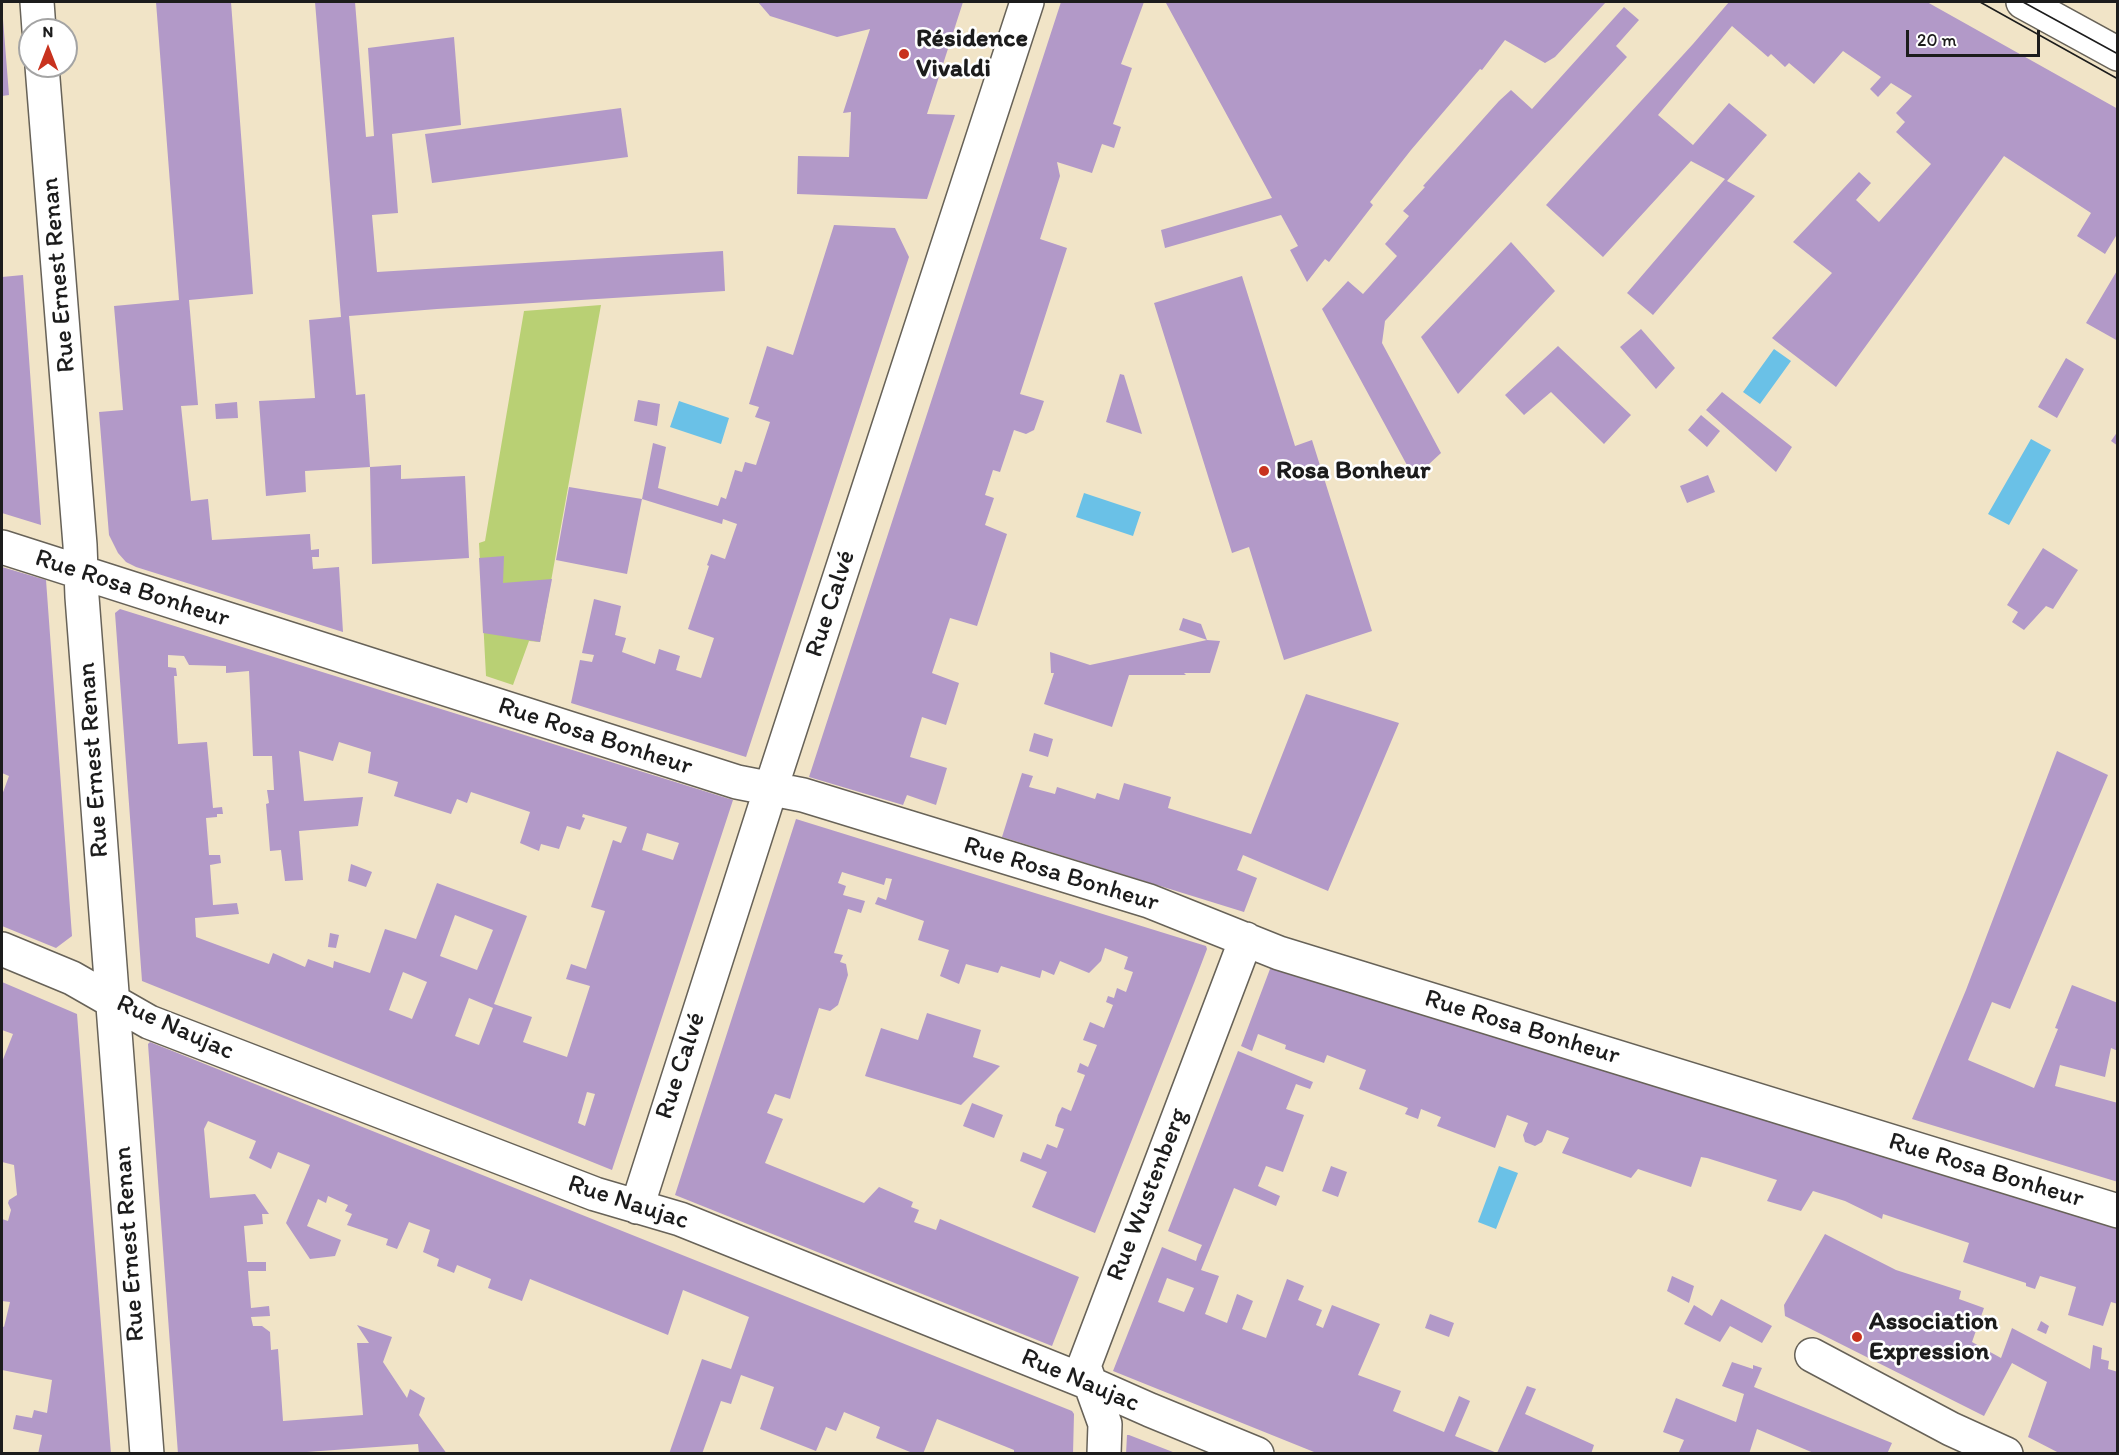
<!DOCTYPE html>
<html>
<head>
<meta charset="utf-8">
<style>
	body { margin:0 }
	#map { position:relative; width:2119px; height:1455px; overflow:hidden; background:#f1e4c7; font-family:Itim,sans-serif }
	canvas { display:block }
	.frame { position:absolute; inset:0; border:3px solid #1c1c1c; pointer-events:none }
	.north { position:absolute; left:18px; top:18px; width:60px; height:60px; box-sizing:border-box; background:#fff; border:2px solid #a4a4a4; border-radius:50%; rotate:0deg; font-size:16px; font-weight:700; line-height:24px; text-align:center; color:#1c1c1c }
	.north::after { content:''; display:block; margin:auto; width:21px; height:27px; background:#c8321e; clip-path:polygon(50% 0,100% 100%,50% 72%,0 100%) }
	.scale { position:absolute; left:1906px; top:30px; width:134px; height:27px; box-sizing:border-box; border:3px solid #1c1c1c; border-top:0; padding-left:8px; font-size:18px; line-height:21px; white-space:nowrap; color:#1c1c1c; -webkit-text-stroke:4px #fff; paint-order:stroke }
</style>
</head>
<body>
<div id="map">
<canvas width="2119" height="1455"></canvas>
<div class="frame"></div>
<div class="north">N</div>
<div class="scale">20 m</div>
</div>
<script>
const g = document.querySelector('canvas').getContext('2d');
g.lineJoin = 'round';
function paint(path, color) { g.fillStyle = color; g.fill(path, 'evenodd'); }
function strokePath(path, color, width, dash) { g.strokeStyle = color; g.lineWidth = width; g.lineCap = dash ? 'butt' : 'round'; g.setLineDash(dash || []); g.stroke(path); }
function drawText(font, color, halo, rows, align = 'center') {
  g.font = font + ' Itim,sans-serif'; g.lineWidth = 5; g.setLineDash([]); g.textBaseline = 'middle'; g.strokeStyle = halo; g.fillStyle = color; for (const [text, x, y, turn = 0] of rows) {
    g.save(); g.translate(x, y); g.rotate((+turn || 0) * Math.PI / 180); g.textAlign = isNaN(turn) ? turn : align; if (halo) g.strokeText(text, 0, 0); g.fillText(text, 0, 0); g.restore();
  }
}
const green = new Path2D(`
	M 601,305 L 540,642 L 529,641 L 513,685 L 486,676 L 479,543 L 485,541 L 524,311 Z`);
const water = new Path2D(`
	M 1774,349 L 1791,361 L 1760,404 L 1743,392 Z
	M 679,401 L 729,418 L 721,444 L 670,427 Z
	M 2031,439 L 2051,450 L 2009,525 L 1988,514 Z
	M 1084,493 L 1141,512 L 1133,536 L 1076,517 Z
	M 1499,1166 L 1518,1173 L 1496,1229 L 1478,1222 Z`);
const building = new Path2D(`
	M 156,2 L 231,2 L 253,294 L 189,300 L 198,405 L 181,406 L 191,501 L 208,499 L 212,540 L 310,534 L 311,550 L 319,549 L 319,557 L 312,557 L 313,569 L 339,567 L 343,632 L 136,567 L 126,562 L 118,553 L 109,535 L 99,412 L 123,410 L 114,306 L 179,300 Z
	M 315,2 L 355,2 L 366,137 L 374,136 L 368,48 L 454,37 L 461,125 L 392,134 L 398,213 L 372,215 L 377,272 L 723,251 L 725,291 L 437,309 L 349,316 L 356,395 L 365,394 L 370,467 L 401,465 L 401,479 L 465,476 L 469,558 L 372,564 L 370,467 L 305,471 L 306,492 L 266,496 L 259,401 L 315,398 L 309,320 L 341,317 Z
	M 758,2 L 963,2 L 927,114 L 955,115 L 927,199 L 797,194 L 798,156 L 849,157 L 851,112 L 843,113 L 870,29 L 837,37 L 770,16 Z
	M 1061,2 L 1144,2 L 1121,64 L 1132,68 L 1113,124 L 1121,127 L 1114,148 L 1102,144 L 1092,173 L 1057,162 L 1060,176 L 1040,239 L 1067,248 L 1020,394 L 1044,401 L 1034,430 L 1026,434 L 1014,430 L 1000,472 L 993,470 L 985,495 L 994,498 L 985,525 L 1007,534 L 977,626 L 950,618 L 932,673 L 959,683 L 946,725 L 922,717 L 910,757 L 947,768 L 936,805 L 907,795 L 903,805 L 809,777 Z
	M 1167,2 L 1606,2 L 1555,57 L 1545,63 L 1505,40 L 1482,70 L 1480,69 L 1411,150 L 1370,202 L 1373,205 L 1329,262 L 1325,259 L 1307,282 L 1290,250 L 1298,246 L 1281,215 L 1165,248 L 1161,230 L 1272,198 L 1166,3 Z
	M 1729,2 L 1927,2 L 2118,109 L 2118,237 L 2116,236 L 2105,254 L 2077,236 L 2091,213 L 2004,156 L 1836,387 L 1772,338 L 1832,273 L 1793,242 L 1859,172 L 1871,183 L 1856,200 L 1879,222 L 1931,164 L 1896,132 L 1905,122 L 1896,113 L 1912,96 L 1891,83 L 1878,97 L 1870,89 L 1881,77 L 1843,51 L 1814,84 L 1789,63 L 1785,67 L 1771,54 L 1768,57 L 1732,26 L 1658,115 L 1693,145 L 1729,103 L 1767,135 L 1727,181 L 1755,196 L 1653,315 L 1627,293 L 1725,179 L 1691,161 L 1603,257 L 1546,205 L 1693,44 Z
	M 1624,7 L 1639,20 L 1616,46 L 1627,57 L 1385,321 L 1382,343 L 1441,453 L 1414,478 L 1322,309 L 1348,281 L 1363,294 L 1397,256 L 1385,244 L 1409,216 L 1403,211 L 1425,187 L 1423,186 L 1499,101 L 1511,90 L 1532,109 Z
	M 2,19 L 3,19 L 9,95 L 2,96 Z
	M 621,108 L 628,157 L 432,183 L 425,134 Z
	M 834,225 L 895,228 L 909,257 L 746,757 L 571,703 L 580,660 L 592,662 L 594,655 L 582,653 L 594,599 L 621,606 L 615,635 L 626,638 L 622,652 L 655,664 L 659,649 L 680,656 L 676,670 L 701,678 L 714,638 L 688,629 L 709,566 L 707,565 L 711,554 L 725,559 L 737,524 L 723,519 L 722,524 L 642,499 L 653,443 L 666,447 L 658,488 L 718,506 L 721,497 L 726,499 L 735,470 L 742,472 L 745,462 L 756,465 L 770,422 L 755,417 L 759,407 L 749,404 L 767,346 L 793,355 Z
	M 1511,242 L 1555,291 L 1458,394 L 1421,337 Z
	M 2118,269 L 2118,341 L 2086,323 Z
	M 23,275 L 41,525 L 2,513 L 2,277 Z
	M 1242,276 L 1295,446 L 1312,440 L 1372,631 L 1284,660 L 1249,547 L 1232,553 L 1154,303 Z
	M 1641,329 L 1675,368 L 1656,389 L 1620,347 Z
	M 1558,346 L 1631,415 L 1604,444 L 1551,392 L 1524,415 L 1505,395 Z
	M 2066,358 L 2084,369 L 2057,418 L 2038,407 Z
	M 1120,374 L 1124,375 L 1142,434 L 1106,422 Z
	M 1722,392 L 1792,447 L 1776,472 L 1706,410 Z
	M 638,400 L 660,404 L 657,426 L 634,421 Z
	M 237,402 L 238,418 L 216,419 L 215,404 Z
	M 1701,415 L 1720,431 L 1707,447 L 1688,430 Z
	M 2118,431 L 2118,446 L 2111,441 Z
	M 1708,475 L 1715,492 L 1687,503 L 1680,486 Z
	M 569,487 L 642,499 L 627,574 L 556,560 Z
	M 2043,548 L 2078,570 L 2053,609 L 2046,606 L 2024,630 L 2012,622 L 2018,612 L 2007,605 Z
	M 504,556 L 503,583 L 552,579 L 540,642 L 483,633 L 479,558 Z
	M 2,567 L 46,580 L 72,936 L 56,948 L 2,926 L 2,795 L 9,776 L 2,773 Z
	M 120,609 L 733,800 L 612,1170 L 142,981 L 115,613 ZM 168,655 L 184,656 L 189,665 L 226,666 L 226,673 L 249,671 L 253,756 L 272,756 L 274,790 L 267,790 L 269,803 L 266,804 L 270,851 L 281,850 L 285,881 L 303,880 L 299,831 L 358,826 L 363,797 L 304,801 L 299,751 L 333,761 L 339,742 L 371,752 L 368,773 L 398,782 L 394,796 L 451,814 L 457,799 L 467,803 L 471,792 L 530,812 L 520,843 L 539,851 L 541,844 L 559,849 L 567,826 L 580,830 L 585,818 L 582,817 L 583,814 L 627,827 L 621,843 L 613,840 L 591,907 L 605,911 L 586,969 L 571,964 L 566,979 L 590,986 L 567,1057 L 523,1042 L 532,1017 L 494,1004 L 527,916 L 437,883 L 416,939 L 385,929 L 370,973 L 334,961 L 333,968 L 308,959 L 305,967 L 273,953 L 269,964 L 196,937 L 195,918 L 239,914 L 237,903 L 213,905 L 210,865 L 221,863 L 220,855 L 209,855 L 206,818 L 217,817 L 217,814 L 223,814 L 222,807 L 213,808 L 207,742 L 178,744 L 174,676 L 177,676 L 176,668 L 168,667 ZM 647,833 L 679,843 L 673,860 L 642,850 ZM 455,915 L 493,930 L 477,970 L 440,956 ZM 403,972 L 427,982 L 412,1019 L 389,1010 ZM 469,998 L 493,1008 L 479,1045 L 455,1036 ZM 587,1092 L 595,1094 L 585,1126 L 578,1123 Z
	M 1183,618 L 1201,624 L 1207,640 L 1179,630 Z
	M 1207,640 L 1220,641 L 1210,673 L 1184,673 L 1186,675 L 1129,675 L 1112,727 L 1044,704 L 1054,673 L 1051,673 L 1050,652 L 1090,665 Z
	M 1306,694 L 1399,723 L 1328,891 L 1243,855 L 1237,870 L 1257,878 L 1244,912 L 1002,837 L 1022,773 L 1033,776 L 1029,787 L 1055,794 L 1057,787 L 1095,799 L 1097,793 L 1119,800 L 1124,783 L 1171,797 L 1168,808 L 1251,834 Z
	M 1034,733 L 1053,739 L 1048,757 L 1029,751 Z
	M 2057,751 L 2108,775 L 2010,1009 L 1992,1002 L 1968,1060 L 2034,1088 L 2058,1029 L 2055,1028 L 2072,985 L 2118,1003 L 2118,1051 L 2111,1048 L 2105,1077 L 2060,1065 L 2055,1086 L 2118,1103 L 2118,1182 L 1912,1119 L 1966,990 Z
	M 796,819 L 1206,946 L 1207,949 L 1194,983 L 1095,1233 L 1032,1207 L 1047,1172 L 1020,1161 L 1023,1152 L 1041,1159 L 1047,1144 L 1057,1148 L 1064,1129 L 1055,1126 L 1058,1115 L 1062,1107 L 1071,1111 L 1085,1075 L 1077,1072 L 1080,1063 L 1088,1067 L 1097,1045 L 1083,1040 L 1090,1022 L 1104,1028 L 1113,1005 L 1106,1002 L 1108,996 L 1114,998 L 1117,988 L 1126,992 L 1133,972 L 1124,969 L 1128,957 L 1105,948 L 1101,961 L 1089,973 L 1060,961 L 1054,975 L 1042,970 L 1040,978 L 1001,966 L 998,973 L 966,964 L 959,984 L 940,976 L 949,950 L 918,940 L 924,921 L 875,904 L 878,897 L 886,900 L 892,879 L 886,878 L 884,885 L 842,872 L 838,883 L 846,886 L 843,895 L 865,901 L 861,913 L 848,909 L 834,953 L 843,955 L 840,962 L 846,964 L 848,975 L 838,1005 L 830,1011 L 819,1008 L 790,1099 L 775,1094 L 767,1113 L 783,1119 L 765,1163 L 864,1203 L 879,1187 L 913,1202 L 911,1207 L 919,1210 L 914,1222 L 936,1230 L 940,1219 L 1079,1277 L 1052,1346 L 675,1195 Z
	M 351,864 L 372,872 L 366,887 L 348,881 Z
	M 330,933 L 339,935 L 336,948 L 328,947 Z
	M 1273,967 L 2118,1227 L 2118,1304 L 2111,1302 L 2103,1326 L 2068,1315 L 2076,1287 L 2040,1276 L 2035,1289 L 2026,1286 L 2026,1283 L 1963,1262 L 1969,1243 L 1883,1214 L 1882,1219 L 1845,1201 L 1813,1191 L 1801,1211 L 1767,1201 L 1777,1180 L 1707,1158 L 1701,1157 L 1691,1187 L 1638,1169 L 1631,1178 L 1562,1153 L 1569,1138 L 1547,1130 L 1542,1142 L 1535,1146 L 1525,1142 L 1523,1135 L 1528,1123 L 1507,1115 L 1495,1148 L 1437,1126 L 1441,1117 L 1421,1109 L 1418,1119 L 1405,1114 L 1408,1108 L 1359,1089 L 1366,1070 L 1327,1055 L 1324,1063 L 1285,1049 L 1286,1045 L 1258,1034 L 1252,1051 L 1241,1046 L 1270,969 Z
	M 2,982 L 77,1014 L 111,1454 L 38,1454 L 42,1435 L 13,1429 L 16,1415 L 32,1418 L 34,1410 L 47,1413 L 52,1380 L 2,1370 L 2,1326 L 4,1327 L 10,1302 L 2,1301 L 2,1219 L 8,1221 L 11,1210 L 8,1203 L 9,1200 L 17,1195 L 14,1165 L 2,1162 L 2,1062 L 13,1034 L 2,1030 Z
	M 927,1013 L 981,1030 L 973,1057 L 1000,1066 L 961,1105 L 865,1076 L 881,1028 L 918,1040 Z
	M 150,1042 L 1072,1411 L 1074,1414 L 1073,1454 L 1014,1454 L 1014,1450 L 937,1419 L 923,1454 L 915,1454 L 876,1438 L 880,1427 L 844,1412 L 836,1431 L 826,1427 L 816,1451 L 760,1429 L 774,1387 L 741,1375 L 731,1404 L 721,1401 L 702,1454 L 669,1454 L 702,1359 L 731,1369 L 749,1317 L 683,1290 L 668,1335 L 530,1279 L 522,1301 L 488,1288 L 491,1279 L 457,1265 L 454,1273 L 437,1266 L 439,1259 L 423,1252 L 430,1230 L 409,1222 L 397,1249 L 386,1245 L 388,1239 L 347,1225 L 352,1214 L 345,1211 L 348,1205 L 328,1196 L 326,1203 L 318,1199 L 307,1226 L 341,1240 L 335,1256 L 310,1259 L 286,1223 L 310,1165 L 278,1152 L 271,1169 L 249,1158 L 256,1141 L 208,1121 L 204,1129 L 210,1198 L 255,1194 L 269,1214 L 262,1214 L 263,1224 L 244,1226 L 247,1262 L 266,1262 L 266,1271 L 248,1271 L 251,1308 L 269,1306 L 270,1316 L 251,1317 L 253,1326 L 262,1326 L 270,1332 L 271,1350 L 278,1349 L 283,1421 L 363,1415 L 357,1343 L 369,1343 L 357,1325 L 392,1337 L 383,1362 L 407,1398 L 410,1389 L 425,1398 L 419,1415 L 447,1454 L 419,1454 L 418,1444 L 279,1454 L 178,1454 L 148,1044 Z
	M 1238,1051 L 1313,1082 L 1310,1089 L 1296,1084 L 1286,1109 L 1304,1115 L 1283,1172 L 1266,1166 L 1258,1186 L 1280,1196 L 1276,1206 L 1234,1188 L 1201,1270 L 1219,1276 L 1205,1314 L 1227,1323 L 1237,1294 L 1253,1301 L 1242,1329 L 1266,1338 L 1287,1279 L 1304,1286 L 1298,1300 L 1322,1310 L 1316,1325 L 1323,1328 L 1332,1305 L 1380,1324 L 1358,1375 L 1401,1391 L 1393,1411 L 1444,1432 L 1459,1396 L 1470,1401 L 1455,1436 L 1497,1453 L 1527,1386 L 1536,1389 L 1525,1414 L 1594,1445 L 1591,1454 L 1319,1454 L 1113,1371 L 1162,1247 L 1196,1261 L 1198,1254 L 1202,1245 L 1168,1231 ZM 1167,1278 L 1194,1288 L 1184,1312 L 1158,1302 Z
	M 972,1103 L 1003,1115 L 994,1138 L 963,1126 Z
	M 1331,1166 L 1347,1172 L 1338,1197 L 1322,1191 Z
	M 1825,1234 L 1896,1270 L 1961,1291 L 1959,1299 L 1984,1308 L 1972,1342 L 2001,1358 L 2012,1328 L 2090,1369 L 2093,1345 L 2102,1348 L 2101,1359 L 2109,1361 L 2108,1369 L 2118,1372 L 2118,1454 L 2061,1454 L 2028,1437 L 2047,1382 L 2012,1363 L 1984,1416 L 1785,1316 L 1784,1305 Z
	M 1672,1276 L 1694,1286 L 1689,1303 L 1667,1291 Z
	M 1721,1299 L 1772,1326 L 1762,1343 L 1730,1326 L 1720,1342 L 1684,1324 L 1694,1305 L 1712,1316 Z
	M 1430,1314 L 1454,1323 L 1449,1337 L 1425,1328 Z
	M 2041,1321 L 2049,1326 L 2046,1334 L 2037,1330 Z
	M 1732,1362 L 1753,1369 L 1753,1365 L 1762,1368 L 1754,1387 L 1892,1443 L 1887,1454 L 1816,1454 L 1757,1429 L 1749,1454 L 1678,1454 L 1684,1440 L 1663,1432 L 1676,1398 L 1736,1422 L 1744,1394 L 1722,1386 Z
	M 1127,1435 L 1129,1435 L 1178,1454 L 1126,1454 Z`);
const minor = new Path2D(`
	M 37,2 L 39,30
	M 42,66 L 80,545 L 82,597 L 147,1454
	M 2,547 L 737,782 L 803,795 L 1149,901 L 1279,953 L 2118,1211
	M 2,949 L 72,978 L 149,1022 L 595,1194 L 680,1219 L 1089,1383 L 1150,1410 L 1257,1454
	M 637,1207 L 771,788 L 1027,2
	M 1812,1355 L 1951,1429 L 2006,1454
	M 1104,1454 L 1105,1424 L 1084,1366 L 1246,939`);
const major = new Path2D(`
	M 2023,2 L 2118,54`);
const tram = new Path2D(`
	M 1980,2 L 2118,79
	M 2023,2 L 2118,54`);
const markers = [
	[904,54,6,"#c8321e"],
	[1264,471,6,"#c8321e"],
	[1857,1337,6,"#c8321e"]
];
const poiNames = [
	["Résidence",916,39],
	["Vivaldi",916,69],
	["Rosa Bonheur",1276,471],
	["Association",1869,1322],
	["Expression",1869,1352]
];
const streetNames = [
	["Rue Ernest Renan",59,275,-95],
	["Rue Rosa Bonheur",132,589,18],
	["Rue Calvé",831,604,-72],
	["Rue Rosa Bonheur",595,737,18],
	["Rue Ernest Renan",94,760,-94],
	["Rue Rosa Bonheur",1061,875,17],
	["Rue Naujac",175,1028,24],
	["Rue Rosa Bonheur",1522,1028,17],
	["Rue Calvé",681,1066,-72],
	["Rue Rosa Bonheur",1986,1171,17],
	["Rue Wustenberg",1148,1195,-69],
	["Rue Naujac",628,1203,18],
	["Rue Ernest Renan",130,1244,-94],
	["Rue Naujac",1080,1381,23]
];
paint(green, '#b9d074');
paint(water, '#6ac1e7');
paint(building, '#b299c8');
strokePath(minor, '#676258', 36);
strokePath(major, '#676258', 36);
strokePath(minor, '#fff', 33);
strokePath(major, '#fff', 33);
strokePath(tram, '#1c1c1c', 1.5);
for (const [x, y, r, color] of markers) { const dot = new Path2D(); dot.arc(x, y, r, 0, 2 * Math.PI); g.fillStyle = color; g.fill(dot); strokePath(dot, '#fff', 2); }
drawText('bold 26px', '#1c1c1c', '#fff', poiNames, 'left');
drawText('26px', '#1c1c1c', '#fff', streetNames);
</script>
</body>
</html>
